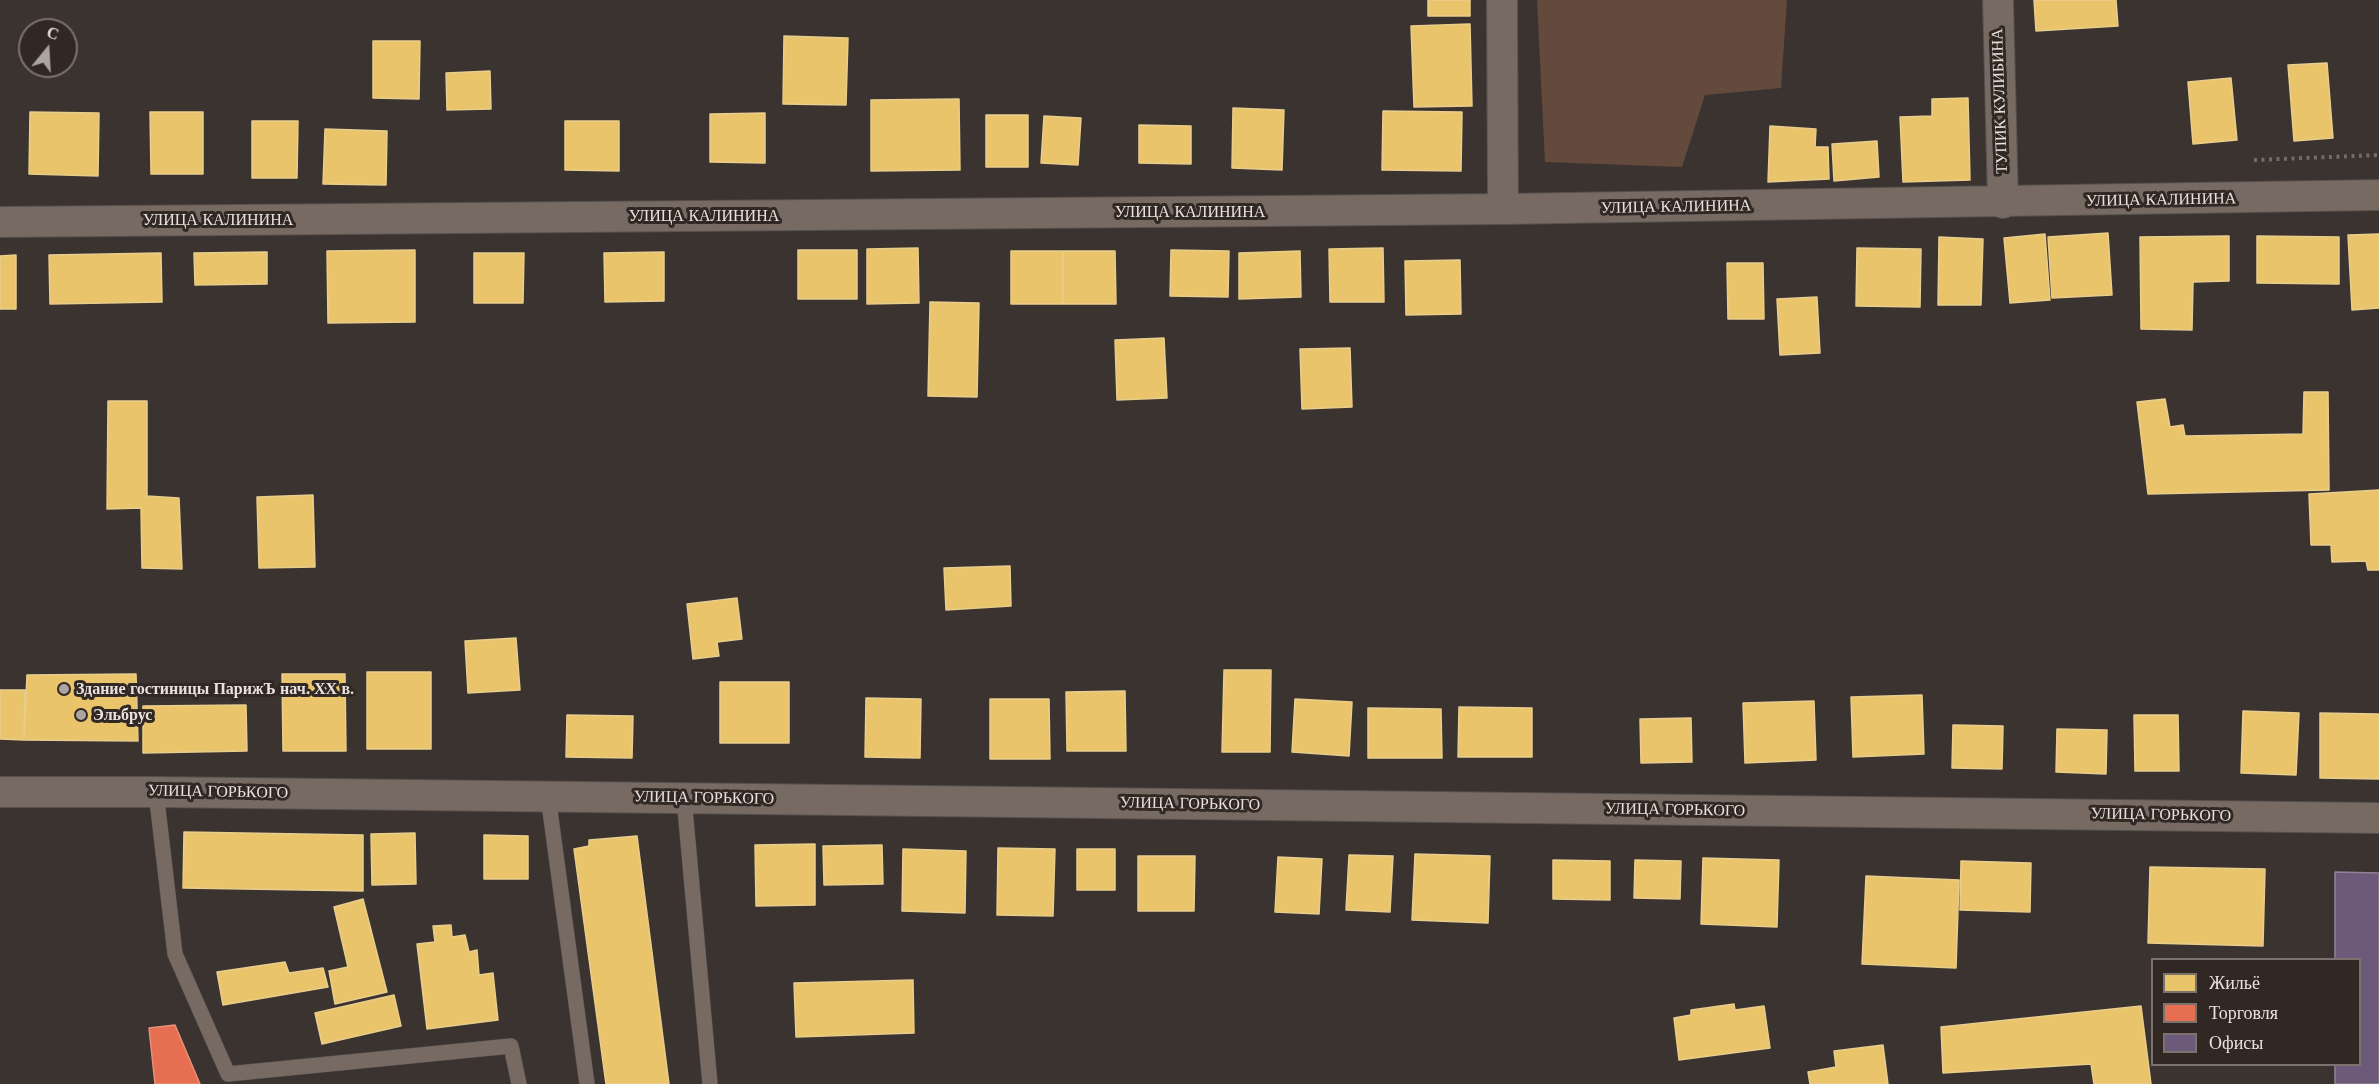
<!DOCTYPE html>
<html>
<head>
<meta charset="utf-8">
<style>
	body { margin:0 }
	#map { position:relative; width:2379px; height:1084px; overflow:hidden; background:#3a3330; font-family:"Libre Baskerville",serif }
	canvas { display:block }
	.legend { position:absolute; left:2151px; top:958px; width:210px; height:108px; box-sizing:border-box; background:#322823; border:2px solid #7b726e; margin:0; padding:8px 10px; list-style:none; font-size:18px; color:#e8e1de }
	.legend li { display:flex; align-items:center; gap:12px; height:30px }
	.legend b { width:30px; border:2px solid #7b726e }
	.north { position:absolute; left:18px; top:18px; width:60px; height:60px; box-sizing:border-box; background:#322823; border:2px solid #7b726e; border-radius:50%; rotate:18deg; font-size:16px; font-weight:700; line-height:24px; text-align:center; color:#e8e1de }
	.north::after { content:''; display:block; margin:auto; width:21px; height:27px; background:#aba4a1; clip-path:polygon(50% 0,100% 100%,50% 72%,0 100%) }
</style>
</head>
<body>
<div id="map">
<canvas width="2379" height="1084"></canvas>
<ul class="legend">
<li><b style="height:16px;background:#e9c46a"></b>Жильё</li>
<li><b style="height:16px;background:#e76f51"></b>Торговля</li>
<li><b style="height:16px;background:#6d597a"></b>Офисы</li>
</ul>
<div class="north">С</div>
</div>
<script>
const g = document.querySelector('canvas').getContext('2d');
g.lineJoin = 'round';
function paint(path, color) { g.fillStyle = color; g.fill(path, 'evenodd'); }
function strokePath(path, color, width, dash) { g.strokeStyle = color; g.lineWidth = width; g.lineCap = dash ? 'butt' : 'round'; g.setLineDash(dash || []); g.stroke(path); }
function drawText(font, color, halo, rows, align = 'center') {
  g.font = font + ' "Libre Baskerville",serif'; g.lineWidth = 6; g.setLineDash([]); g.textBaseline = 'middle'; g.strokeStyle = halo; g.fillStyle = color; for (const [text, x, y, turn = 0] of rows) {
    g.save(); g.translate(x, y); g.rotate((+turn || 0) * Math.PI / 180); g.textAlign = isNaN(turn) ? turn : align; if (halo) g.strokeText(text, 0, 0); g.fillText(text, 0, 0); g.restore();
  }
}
const green = new Path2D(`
	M 1537,0 L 1787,0 L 1781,88 L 1705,95 L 1682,167 L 1545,162 Z`);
const homes = new Path2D(`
	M 1428,0 L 1470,0 L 1470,16 L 1428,16 Z
	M 2034,0 L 2116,0 L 2118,26 L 2036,31 Z
	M 1470,24 L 1472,106 L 1414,107 L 1411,26 Z
	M 784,36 L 848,38 L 846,105 L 783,104 Z
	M 373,41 L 420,41 L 419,99 L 373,98 Z
	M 2327,63 L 2333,138 L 2294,141 L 2288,65 Z
	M 490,71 L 491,109 L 447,110 L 446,73 Z
	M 2231,78 L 2237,140 L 2193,144 L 2188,82 Z
	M 1968,98 L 1970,180 L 1903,182 L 1900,117 L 1932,116 L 1932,99 Z
	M 959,99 L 960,170 L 871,171 L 871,100 Z
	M 1233,108 L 1284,110 L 1282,170 L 1232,168 Z
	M 1383,111 L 1462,112 L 1461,171 L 1382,170 Z
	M 30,112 L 99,113 L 98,176 L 29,174 Z
	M 150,112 L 203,112 L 203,174 L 151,174 Z
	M 765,113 L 765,163 L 710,162 L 710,114 Z
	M 986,115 L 1028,115 L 1028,167 L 986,167 Z
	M 1044,116 L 1081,118 L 1078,165 L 1041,163 Z
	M 252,121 L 298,121 L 297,178 L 252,178 Z
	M 565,121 L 619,121 L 619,171 L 565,170 Z
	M 1139,125 L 1191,126 L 1191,164 L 1139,163 Z
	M 1770,126 L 1816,129 L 1815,147 L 1828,147 L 1829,179 L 1768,182 Z
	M 325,129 L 387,131 L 386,185 L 323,184 Z
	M 1877,141 L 1879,177 L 1834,181 L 1832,144 Z
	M 2108,233 L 2112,295 L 2052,298 L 2048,237 Z
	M 2045,234 L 2050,300 L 2010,303 L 2004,238 Z
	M 2379,234 L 2379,308 L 2352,310 L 2348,235 Z
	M 2229,236 L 2229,281 L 2193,282 L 2192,330 L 2141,329 L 2140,237 Z
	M 2257,236 L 2339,237 L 2339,284 L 2257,283 Z
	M 1939,237 L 1983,239 L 1981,305 L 1938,305 Z
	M 918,248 L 919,303 L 867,304 L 867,249 Z
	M 1383,248 L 1384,302 L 1330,302 L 1329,249 Z
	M 1857,248 L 1921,249 L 1920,307 L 1856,306 Z
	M 415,250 L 415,322 L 328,323 L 327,251 Z
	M 798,250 L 857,250 L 857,299 L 798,299 Z
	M 1171,250 L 1229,251 L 1228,297 L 1170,296 Z
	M 1011,251 L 1063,251 L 1063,304 L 1011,304 Z
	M 1063,251 L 1115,251 L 1116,304 L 1063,304 Z
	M 1300,251 L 1301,297 L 1239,299 L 1239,253 Z
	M 267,252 L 267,284 L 195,285 L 194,253 Z
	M 664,252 L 664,301 L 605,302 L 604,253 Z
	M 161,253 L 162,302 L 50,304 L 49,255 Z
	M 474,253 L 524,253 L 523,303 L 474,303 Z
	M 16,255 L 16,309 L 0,309 L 0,256 Z
	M 1460,260 L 1461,314 L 1406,315 L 1405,261 Z
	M 1727,263 L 1763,263 L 1764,319 L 1728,319 Z
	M 1817,297 L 1820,353 L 1780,355 L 1777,299 Z
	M 930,302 L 979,303 L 977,397 L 928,396 Z
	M 1164,338 L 1167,398 L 1117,400 L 1115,340 Z
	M 1350,348 L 1352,407 L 1302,409 L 1300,349 Z
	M 2304,392 L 2328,392 L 2329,490 L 2148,494 L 2137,402 L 2165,399 L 2170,427 L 2183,425 L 2185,436 L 2303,434 Z
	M 108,401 L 147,401 L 147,496 L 179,498 L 182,569 L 142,568 L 141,508 L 107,509 Z
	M 2379,490 L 2379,570 L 2368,570 L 2366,561 L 2332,562 L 2331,545 L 2311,545 L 2309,494 Z
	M 313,495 L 315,567 L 259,568 L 257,497 Z
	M 1010,566 L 1011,606 L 946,610 L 944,568 Z
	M 737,598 L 742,639 L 717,642 L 719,656 L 693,659 L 687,604 Z
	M 516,638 L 520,690 L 468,693 L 465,641 Z
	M 1224,670 L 1271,670 L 1270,752 L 1222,752 Z
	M 367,672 L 431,672 L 431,749 L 367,749 Z
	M 136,674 L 138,741 L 24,740 L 27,675 Z
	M 282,674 L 345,674 L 346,751 L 283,751 Z
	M 720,682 L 789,682 L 789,743 L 720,743 Z
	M 0,690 L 25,690 L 24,740 L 0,739 Z
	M 1125,691 L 1126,751 L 1067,751 L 1066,692 Z
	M 1922,695 L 1924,754 L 1853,757 L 1851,697 Z
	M 866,698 L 921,699 L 920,758 L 865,757 Z
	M 990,699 L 1049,699 L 1050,759 L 990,759 Z
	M 1295,699 L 1352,702 L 1349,756 L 1292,752 Z
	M 1814,701 L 1816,760 L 1745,763 L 1743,703 Z
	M 246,705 L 247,751 L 143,753 L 143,706 Z
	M 1459,707 L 1532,708 L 1532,757 L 1458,757 Z
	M 1368,708 L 1441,709 L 1442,758 L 1368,758 Z
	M 2243,711 L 2299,713 L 2296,775 L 2241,773 Z
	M 2320,713 L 2379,714 L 2379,779 L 2320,778 Z
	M 567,715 L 633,716 L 632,758 L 566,757 Z
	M 2134,715 L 2178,715 L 2179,771 L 2135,771 Z
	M 1691,718 L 1692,762 L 1641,763 L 1640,719 Z
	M 1953,725 L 2003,726 L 2002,769 L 1952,768 Z
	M 2057,729 L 2107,730 L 2106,774 L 2056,772 Z
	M 184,832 L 363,835 L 363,891 L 183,888 Z
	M 415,833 L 416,884 L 372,885 L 371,834 Z
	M 484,835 L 528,836 L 528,879 L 484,879 Z
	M 637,836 L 669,1084 L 606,1084 L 574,849 L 589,846 L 589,840 Z
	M 815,844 L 815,905 L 756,906 L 755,845 Z
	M 882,845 L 883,884 L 824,885 L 823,846 Z
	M 998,848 L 1055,849 L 1053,916 L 997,915 Z
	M 903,849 L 966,851 L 965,913 L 902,911 Z
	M 1077,849 L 1115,849 L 1115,890 L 1077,890 Z
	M 1415,854 L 1490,856 L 1488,923 L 1412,920 Z
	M 1349,855 L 1393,856 L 1390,912 L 1346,910 Z
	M 1138,856 L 1195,856 L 1194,911 L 1138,911 Z
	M 1278,857 L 1322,859 L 1319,914 L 1275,912 Z
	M 1703,858 L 1779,860 L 1777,927 L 1701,924 Z
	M 1553,860 L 1610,861 L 1610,900 L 1553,899 Z
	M 1635,860 L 1681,861 L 1680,899 L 1634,898 Z
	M 1961,861 L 2031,863 L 2030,912 L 1960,910 Z
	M 2150,867 L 2265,869 L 2263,946 L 2148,943 Z
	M 1866,876 L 1959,880 L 1956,968 L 1862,964 Z
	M 363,899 L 387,992 L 335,1004 L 329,971 L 348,967 L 334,907 Z
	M 451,925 L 452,937 L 465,935 L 469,952 L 477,950 L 479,975 L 493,973 L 498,1020 L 427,1029 L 417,944 L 435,942 L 433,926 Z
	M 285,962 L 289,973 L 323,968 L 328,987 L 223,1005 L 217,972 Z
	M 913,980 L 914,1033 L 796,1037 L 794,983 Z
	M 394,995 L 401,1026 L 322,1044 L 315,1013 Z
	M 1734,1004 L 1735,1010 L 1764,1006 L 1770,1048 L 1679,1060 L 1674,1018 L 1691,1015 L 1691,1010 Z
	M 2141,1006 L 2151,1084 L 2094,1084 L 2091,1064 L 1943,1073 L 1941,1027 Z
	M 1883,1045 L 1888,1084 L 1810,1084 L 1808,1072 L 1836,1067 L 1834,1051 Z`);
const shops = new Path2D(`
	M 175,1025 L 200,1084 L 155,1084 L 149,1028 Z`);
const offices = new Path2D(`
	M 2335,872 L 2379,873 L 2379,1084 L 2335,1084 L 2335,1064 L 2360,1064 L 2360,960 L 2335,960 Z`);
const path = new Path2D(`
	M 2254,160 L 2379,155`);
const lane = new Path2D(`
	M 156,792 L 175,954 L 228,1074 L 511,1046 L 519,1084
	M 548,796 L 587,1084
	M 684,798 L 710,1084`);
const street = new Path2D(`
	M 1502,0 L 1503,209
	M 1998,0 L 2003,203
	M 0,222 L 1503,209 L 2379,195
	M 0,792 L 156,792 L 2379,818`);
const markers = [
	[64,689,6,"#aba4a1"],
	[81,715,6,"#aba4a1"]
];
const streetNames = [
	["ТУПИК КУЛИБИНА",2000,101,-92],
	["УЛИЦА КАЛИНИНА",2161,200,-1],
	["УЛИЦА КАЛИНИНА",1676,207,-1],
	["УЛИЦА КАЛИНИНА",1190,212],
	["УЛИЦА КАЛИНИНА",704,216],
	["УЛИЦА КАЛИНИНА",218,220],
	["УЛИЦА ГОРЬКОГО",218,792,1],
	["УЛИЦА ГОРЬКОГО",704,798,1],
	["УЛИЦА ГОРЬКОГО",1190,804,1],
	["УЛИЦА ГОРЬКОГО",1675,810,1],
	["УЛИЦА ГОРЬКОГО",2161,815,1]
];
const poiNames = [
	["Здание гостиницы ПарижЪ нач. ХХ в.",76,689],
	["Эльбрус",93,715]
];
paint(green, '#644a3d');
paint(homes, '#e9c46a');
strokePath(homes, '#e9cd8d', 1.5);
paint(shops, '#e76f51');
strokePath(shops, '#e7917b', 1.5);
paint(offices, '#6d597a');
strokePath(offices, '#928298', 1.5);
strokePath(lane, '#55504d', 16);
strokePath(street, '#55504d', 32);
strokePath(path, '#756b67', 4, [3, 4.5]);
strokePath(lane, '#766a63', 15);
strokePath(street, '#766a63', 30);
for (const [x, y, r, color] of markers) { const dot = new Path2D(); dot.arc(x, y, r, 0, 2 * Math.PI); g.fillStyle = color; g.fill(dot); strokePath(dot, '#322823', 2); }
drawText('16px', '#e8e1de', '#322823', streetNames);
drawText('bold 16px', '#e8e1de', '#322823', poiNames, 'left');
</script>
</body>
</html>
